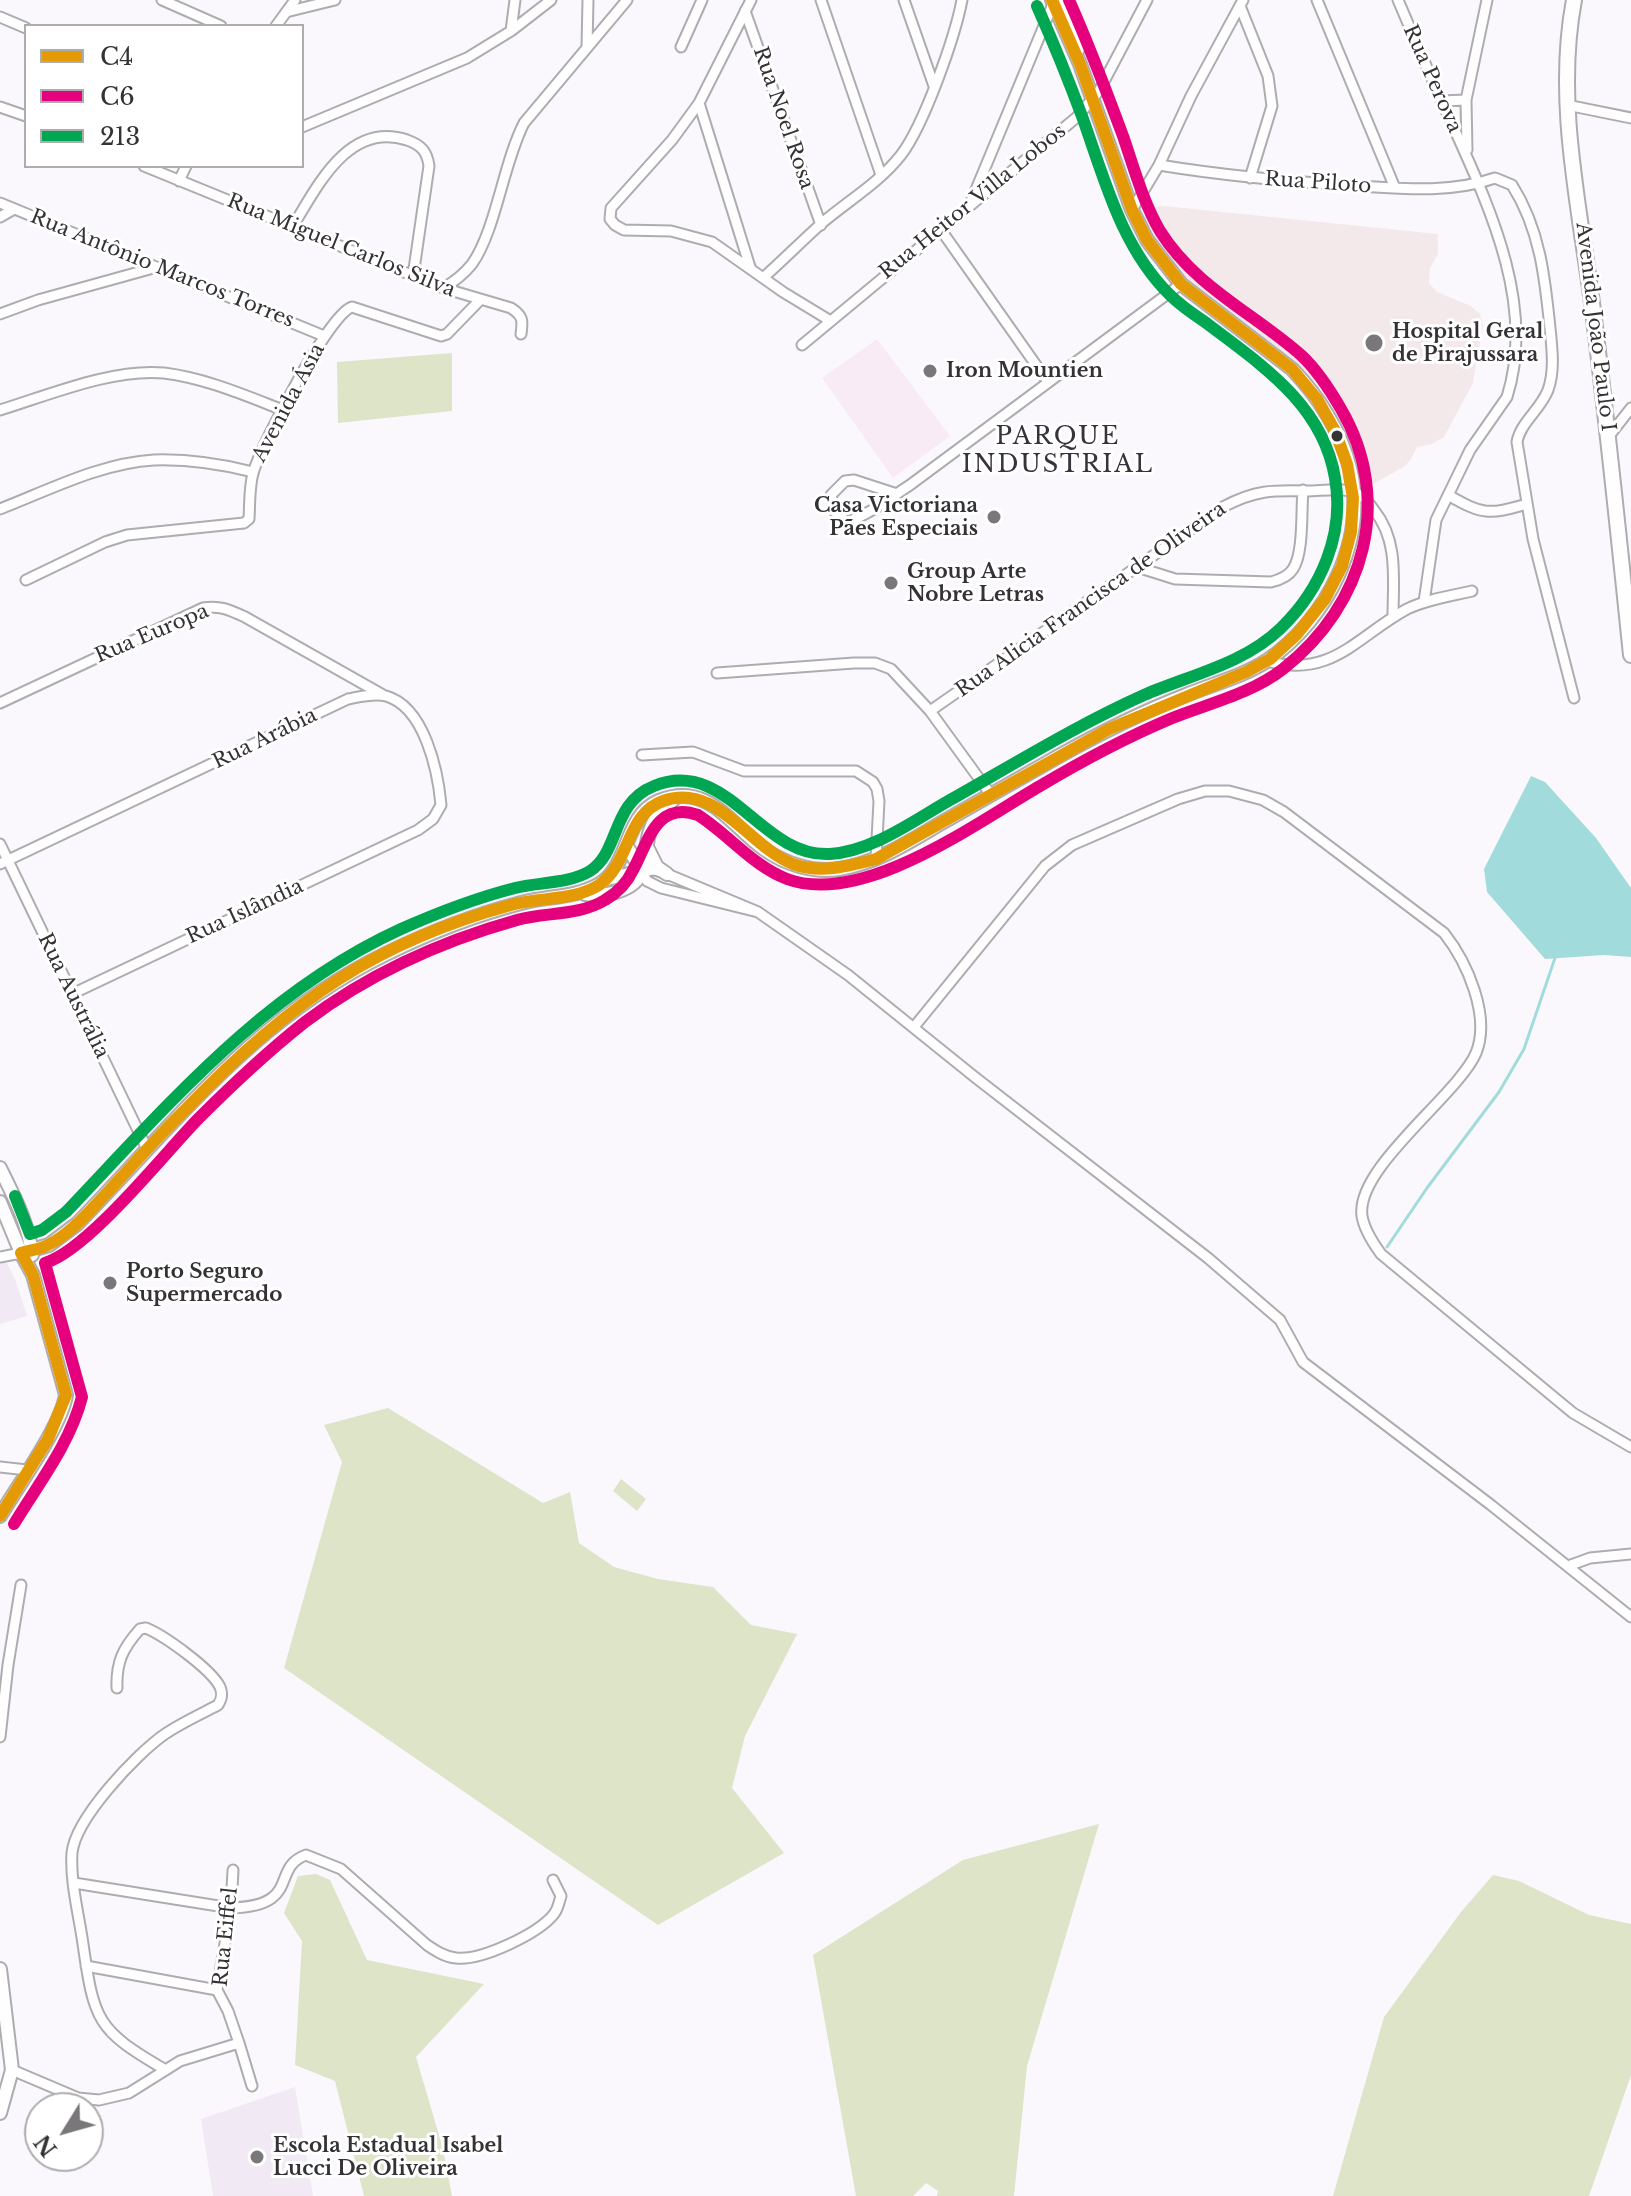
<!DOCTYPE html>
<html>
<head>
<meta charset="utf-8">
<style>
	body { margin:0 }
	#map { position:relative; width:1631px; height:2196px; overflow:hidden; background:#fbf8fd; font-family:"Libre Baskerville",serif }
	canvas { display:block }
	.legend { position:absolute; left:24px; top:24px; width:280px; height:144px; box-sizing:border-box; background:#fff; border:2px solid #aeadae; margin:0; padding:10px 14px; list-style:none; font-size:24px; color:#343235 }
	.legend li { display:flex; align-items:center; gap:16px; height:40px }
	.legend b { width:40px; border:2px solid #aeadae }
	.north { position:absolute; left:24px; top:2092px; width:80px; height:80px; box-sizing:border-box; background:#fff; border:2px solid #aeadae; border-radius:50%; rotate:233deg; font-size:22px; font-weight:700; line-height:32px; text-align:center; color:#343235 }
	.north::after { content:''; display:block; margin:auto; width:28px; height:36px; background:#7a777b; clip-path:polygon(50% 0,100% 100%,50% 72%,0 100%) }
</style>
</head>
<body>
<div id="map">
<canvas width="1631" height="2196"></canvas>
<ul class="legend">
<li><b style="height:10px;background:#e49a05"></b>C4</li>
<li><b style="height:10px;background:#e5007d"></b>C6</li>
<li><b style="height:10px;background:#00a651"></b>213</li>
</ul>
<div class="north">N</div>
</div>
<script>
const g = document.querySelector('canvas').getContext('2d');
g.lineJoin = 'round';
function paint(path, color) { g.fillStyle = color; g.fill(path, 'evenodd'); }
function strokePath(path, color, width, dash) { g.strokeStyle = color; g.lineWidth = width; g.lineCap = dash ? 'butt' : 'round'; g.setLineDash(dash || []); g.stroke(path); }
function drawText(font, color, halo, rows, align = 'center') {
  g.font = font + ' "Libre Baskerville",serif'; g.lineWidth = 6; g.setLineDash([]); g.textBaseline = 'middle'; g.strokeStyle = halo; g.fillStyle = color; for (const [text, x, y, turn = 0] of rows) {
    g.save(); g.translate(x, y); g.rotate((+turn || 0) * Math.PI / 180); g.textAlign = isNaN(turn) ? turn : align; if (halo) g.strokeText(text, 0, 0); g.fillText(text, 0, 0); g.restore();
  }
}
const built = new Path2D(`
	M 5,1260 L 15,1279 L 27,1316 L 0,1324 L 0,1262 Z
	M 295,2087 L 313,2196 L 213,2196 L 201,2119 Z`);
const industrial = new Path2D(`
	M 877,339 L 950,436 L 893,478 L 822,378 Z`);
const medical = new Path2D(`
	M 1164,206 L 1438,234 L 1438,254 L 1430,268 L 1429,283 L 1437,292 L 1471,306 L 1480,314 L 1483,325 L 1473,383 L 1444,437 L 1432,444 L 1417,447 L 1411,459 L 1405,466 L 1366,488 L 1351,438 L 1333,405 L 1320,387 L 1295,363 L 1190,285 L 1158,245 L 1145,218 L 1145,213 L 1156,207 Z`);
const green = new Path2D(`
	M 452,353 L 452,411 L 338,423 L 337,362 Z
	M 388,1408 L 543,1503 L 570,1492 L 579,1543 L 614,1567 L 658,1579 L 713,1587 L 751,1625 L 797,1634 L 745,1736 L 732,1788 L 784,1853 L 658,1925 L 284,1668 L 342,1462 L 324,1425 Z
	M 621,1479 L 646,1499 L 637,1511 L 613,1491 Z
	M 1099,1824 L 1027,2066 L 1014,2196 L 937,2196 L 938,2191 L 926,2183 L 913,2196 L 856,2196 L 813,1955 L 963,1860 Z
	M 316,1874 L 330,1880 L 367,1960 L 484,1984 L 416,2057 L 443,2149 L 452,2196 L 364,2196 L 335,2081 L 295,2065 L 302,1941 L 284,1913 L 298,1876 Z
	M 1493,1875 L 1519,1881 L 1589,1915 L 1631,1924 L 1631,2075 L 1589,2196 L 1333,2196 L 1384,2017 L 1461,1912 Z`);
const water = new Path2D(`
	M 1531,776 L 1545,782 L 1596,838 L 1631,888 L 1631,957 L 1604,955 L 1545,959 L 1487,892 L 1484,869 Z`);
const stream = new Path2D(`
	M 1387,1247 L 1427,1188 L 1499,1092 L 1524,1049 L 1556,955`);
const minor = new Path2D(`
	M 162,0 L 221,26
	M 751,0 L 699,103 L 672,140 L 611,208 L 610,219 L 615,225 L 624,230 L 671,231 L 712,242 L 783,292 L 829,320
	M 821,0 L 881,175
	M 904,0 L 934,86
	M 1317,0 L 1395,188
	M 1398,0 C 1413,35 1428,71 1444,106 C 1483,194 1538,299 1507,397 L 1470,450 L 1436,520 L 1424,602
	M 1240,6 L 1268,76 L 1272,106 L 1250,178
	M 745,11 L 821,225
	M 286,12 L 335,0
	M 0,17 L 26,28
	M 276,26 L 295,0
	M 511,31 L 515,0
	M 587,47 L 588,0
	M 681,47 L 702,0
	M 1441,101 L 1466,100
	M 699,103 L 750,267
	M 1567,105 L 1631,118
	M 0,107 L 26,116
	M 302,127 L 467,58 L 511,31 L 551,0
	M 1467,150 L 1466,100 L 1487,0
	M 1159,165 C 1226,176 1293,182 1361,186 C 1406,189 1452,193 1495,178 L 1512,185 C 1540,229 1545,278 1550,328 C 1552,348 1555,371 1548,390 C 1541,409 1520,423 1517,442 L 1533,539 L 1574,698
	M 144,166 L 443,288 L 511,308 C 523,316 523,320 521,334
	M 179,181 L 186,166
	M 0,203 L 324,336
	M 970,204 L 1053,4
	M 1132,210 L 1159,165 L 1191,96 L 1243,0
	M 0,217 L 14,209
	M 293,226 C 318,185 349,121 407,140 C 421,145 427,151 429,166 L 413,276
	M 941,230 L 1048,382
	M 763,278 C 783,260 802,241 822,223 C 848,201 880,182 901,155 C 924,125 955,37 962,0
	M 443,288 C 454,282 464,274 472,264 C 496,230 503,164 524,123 L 627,0
	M 0,314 L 38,300 L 157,267
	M 802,345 L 1077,117 L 1099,91 L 1147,0
	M 0,410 C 49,395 113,368 164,373 C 205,378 244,395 283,410
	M 1609,436 L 1631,408
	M 897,494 L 854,480 L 845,481 L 831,495 L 835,512 L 847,522 C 870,514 890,498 910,485 L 1181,284
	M 1448,495 C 1483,515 1488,515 1527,504
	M 0,509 C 49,490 101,463 154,460 C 187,459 221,464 253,472
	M 1137,567 L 1175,579 L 1271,582 C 1279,580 1288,577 1293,569 C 1304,553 1301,510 1303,490
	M 26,580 L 105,542 L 127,535 L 244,523 L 249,519 C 250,503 249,484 254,470 C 263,442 329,314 352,307 L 441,336 L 447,334 L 480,300
	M 1267,661 C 1332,679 1357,636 1407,609 C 1427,599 1451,596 1472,591
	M 717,673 L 854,663 L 875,663 L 891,669 L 930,711 L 991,795
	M 0,703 L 203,608 C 220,605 230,610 245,617 L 383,695
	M 930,711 L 1223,507 C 1255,490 1272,490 1307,491 C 1322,491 1342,487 1356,493 C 1364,496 1369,503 1374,510 C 1399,541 1393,580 1393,617
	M 642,755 L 693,752 L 744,771 L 856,771 L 873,782 L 877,789 L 879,801 L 876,859
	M 0,844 L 147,1149
	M 0,864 L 348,699 C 359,697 374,693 386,696 C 425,707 438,772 441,805 L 433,819 L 418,830 L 72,994
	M 758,912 L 661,888 L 647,881 L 642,871 L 655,870 L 667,874 L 758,912 L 848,975 L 976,1078 L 1208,1258 L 1280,1320 L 1303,1362 L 1491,1505 L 1631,1617
	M 914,1027 L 1045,866 L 1072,845 L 1178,799 L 1205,791 L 1229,791 L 1263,800 L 1284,812 L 1444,933 C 1467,962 1491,1016 1476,1053 C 1458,1095 1355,1168 1362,1216 C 1364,1229 1373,1243 1381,1254 L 1573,1413 L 1631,1447
	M 0,1257 L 21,1253
	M 0,1467 L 27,1470
	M 1568,1566 L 1590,1558 L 1631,1554
	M 117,1688 C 116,1662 123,1648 140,1629 L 146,1628 C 165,1636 211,1669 220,1687 C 223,1694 222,1699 218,1705 C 201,1714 181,1723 165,1734 C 136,1754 75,1819 72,1853 C 70,1882 79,1915 83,1944 C 94,2021 97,2030 164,2069
	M 0,1737 L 8,1665 L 21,1585
	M 74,1883 L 231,1908 C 302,1906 270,1868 306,1855 L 341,1869 L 427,1945 C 436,1951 445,1957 456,1958 C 481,1961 538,1934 554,1914 C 558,1909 559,1902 561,1896 L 553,1880
	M 86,1966 L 217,1990
	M 239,2043 L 252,2086
	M 12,2070 L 78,2098 L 99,2100 L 129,2093 L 180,2061 L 239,2043 L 228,2011 L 217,1990 L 231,1908 L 233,1870`);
const secondary = new Path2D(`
	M 1064,0 L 1078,49
	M 626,845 L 642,871
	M 648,849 L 657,867 L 667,874
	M 607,879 L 642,871
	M 585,894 C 604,897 633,892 642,872 C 647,858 645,842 651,828 C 655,816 666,807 675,798
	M 0,1168 C 13,1195 29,1224 32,1255
	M 0,1202 L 21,1253 L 33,1275 L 66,1395 C 61,1427 18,1485 0,1516
	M 21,1253 L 49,1245 L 77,1224 C 177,1121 255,1017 388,953 C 431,932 475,915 521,903 C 546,896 575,898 598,885 C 630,868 623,816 659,801 C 708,781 730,825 764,849 C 785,864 813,873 839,869 C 878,863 910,841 943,822 C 982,800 1020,778 1059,756 C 1100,733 1142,712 1186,695 C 1213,684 1244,676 1268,660 C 1327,619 1368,540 1350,468 C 1341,431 1318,396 1292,369 L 1181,284 L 1147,240 L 1132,210 L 1080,64 L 1052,0
	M 0,1969 L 12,2070 L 0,2113`);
const primary = new Path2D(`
	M 1574,0 C 1555,100 1579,204 1592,303 C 1607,420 1619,538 1631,655`);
const bus1 = new Path2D(`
	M 0,1516 L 48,1439 L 66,1395 L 33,1275 L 21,1253 C 30,1250 42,1249 50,1244 C 71,1233 88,1213 104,1196 C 131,1167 158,1136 187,1108 C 233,1060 283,1015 339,979 C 391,946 452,921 511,905 C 539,897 574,901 599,885 C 630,864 626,814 663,801 C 717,782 748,846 793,864 C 820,874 849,866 876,859 L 1109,729 L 1246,672 L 1270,659 L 1297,634 L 1325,599 L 1342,566 L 1351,532 L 1353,498 L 1347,464 L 1335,431 L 1317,399 L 1292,369 L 1181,284 L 1147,240 L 1132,210 L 1080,64 L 1052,0`);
const bus2 = new Path2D(`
	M 14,1524 C 38,1484 70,1444 82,1397 L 45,1263 C 88,1250 163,1155 198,1119 C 232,1085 267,1052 305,1022 C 367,975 442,941 517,920 C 545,912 579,916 605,900 C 617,893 627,883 633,870 C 648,843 656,800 698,815 C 729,835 753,866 787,879 C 863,907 976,823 1040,786 C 1082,761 1125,738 1170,719 C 1207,704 1251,694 1283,669 C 1365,605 1394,500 1341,409 C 1330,390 1318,371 1302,356 C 1255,314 1195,287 1160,231 C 1143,202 1134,168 1123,136 C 1106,90 1089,45 1069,0`);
const bus3 = new Path2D(`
	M 15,1196 L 30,1234 L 42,1230 L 66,1212 C 168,1105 263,992 401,929 C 437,913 476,898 515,888 C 538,882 569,884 590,871 C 620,852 611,803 654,786 C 728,756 760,858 830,854 C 873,851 913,821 950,800 C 1014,764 1077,725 1144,695 C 1190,675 1244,664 1281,628 C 1321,589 1345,534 1335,478 C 1323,404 1260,364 1205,322 C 1193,314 1180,305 1170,295 C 1122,248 1105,181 1083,119 C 1069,81 1054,44 1037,6`);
const markers = [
	[1374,343,10,"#7a777b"],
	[930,371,8,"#7a777b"],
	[1337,436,7,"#343235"],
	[994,517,8,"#7a777b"],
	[891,583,8,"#7a777b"],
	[110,1283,8,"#7a777b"],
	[257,2157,8,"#7a777b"]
];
const streetNames = [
	["Rua Perova",1432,79,66],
	["Rua Noel Rosa",783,118,71],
	["Rua Piloto",1318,183,4],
	["Rua Heitor Villa Lobos",973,202,-39],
	["Rua Miguel Carlos Silva",341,246,22],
	["Rua Antônio Marcos Torres",162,269,22],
	["Avenida João Paulo I",1595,327,83],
	["Avenida Ásia",289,403,-62],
	["Rua Alicia Francisca de Oliveira",1091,600,-35],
	["Rua Europa",152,634,-23],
	["Rua Arábia",265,739,-26],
	["Rua Islândia",245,912,-25],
	["Rua Austrália",73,996,64],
	["Rua Eiffel",226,1937,-84]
];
const poiNames = [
	["Hospital Geral",1392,332],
	["de Pirajussara",1392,355],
	["Iron Mountien",946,371],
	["Casa Victoriana",978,506,"right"],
	["Pães Especiais",978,529,"right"],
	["Group Arte",907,572],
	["Nobre Letras",907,595],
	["Porto Seguro",126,1272],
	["Supermercado",126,1295],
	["Escola Estadual Isabel",273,2146],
	["Lucci De Oliveira",273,2169]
];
const quarterNames = [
	["PARQUE",1058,437],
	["INDUSTRIAL",1058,465]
];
paint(built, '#f1e9f4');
paint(industrial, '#f8ebf5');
paint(medical, '#f3e9ea');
paint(green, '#dde4c8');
paint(water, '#a2dbdc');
strokePath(stream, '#a2dbdc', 3);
strokePath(minor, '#aeacaf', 13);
strokePath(secondary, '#aeacaf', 16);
strokePath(primary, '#aeacaf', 18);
strokePath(minor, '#fefeff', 9);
strokePath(secondary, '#fefeff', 12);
strokePath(primary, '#fefeff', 14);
strokePath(bus1, '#e49a05', 12);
strokePath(bus2, '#e5007d', 12);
strokePath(bus3, '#00a651', 12);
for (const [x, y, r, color] of markers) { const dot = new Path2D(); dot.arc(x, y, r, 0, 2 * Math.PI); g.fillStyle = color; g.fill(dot); strokePath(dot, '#fff', 3); }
drawText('20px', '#343235', '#fff', streetNames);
drawText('bold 20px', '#343235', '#fff', poiNames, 'left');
g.letterSpacing = '2px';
drawText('24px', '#38333a', '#fff', quarterNames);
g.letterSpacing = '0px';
</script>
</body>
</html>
